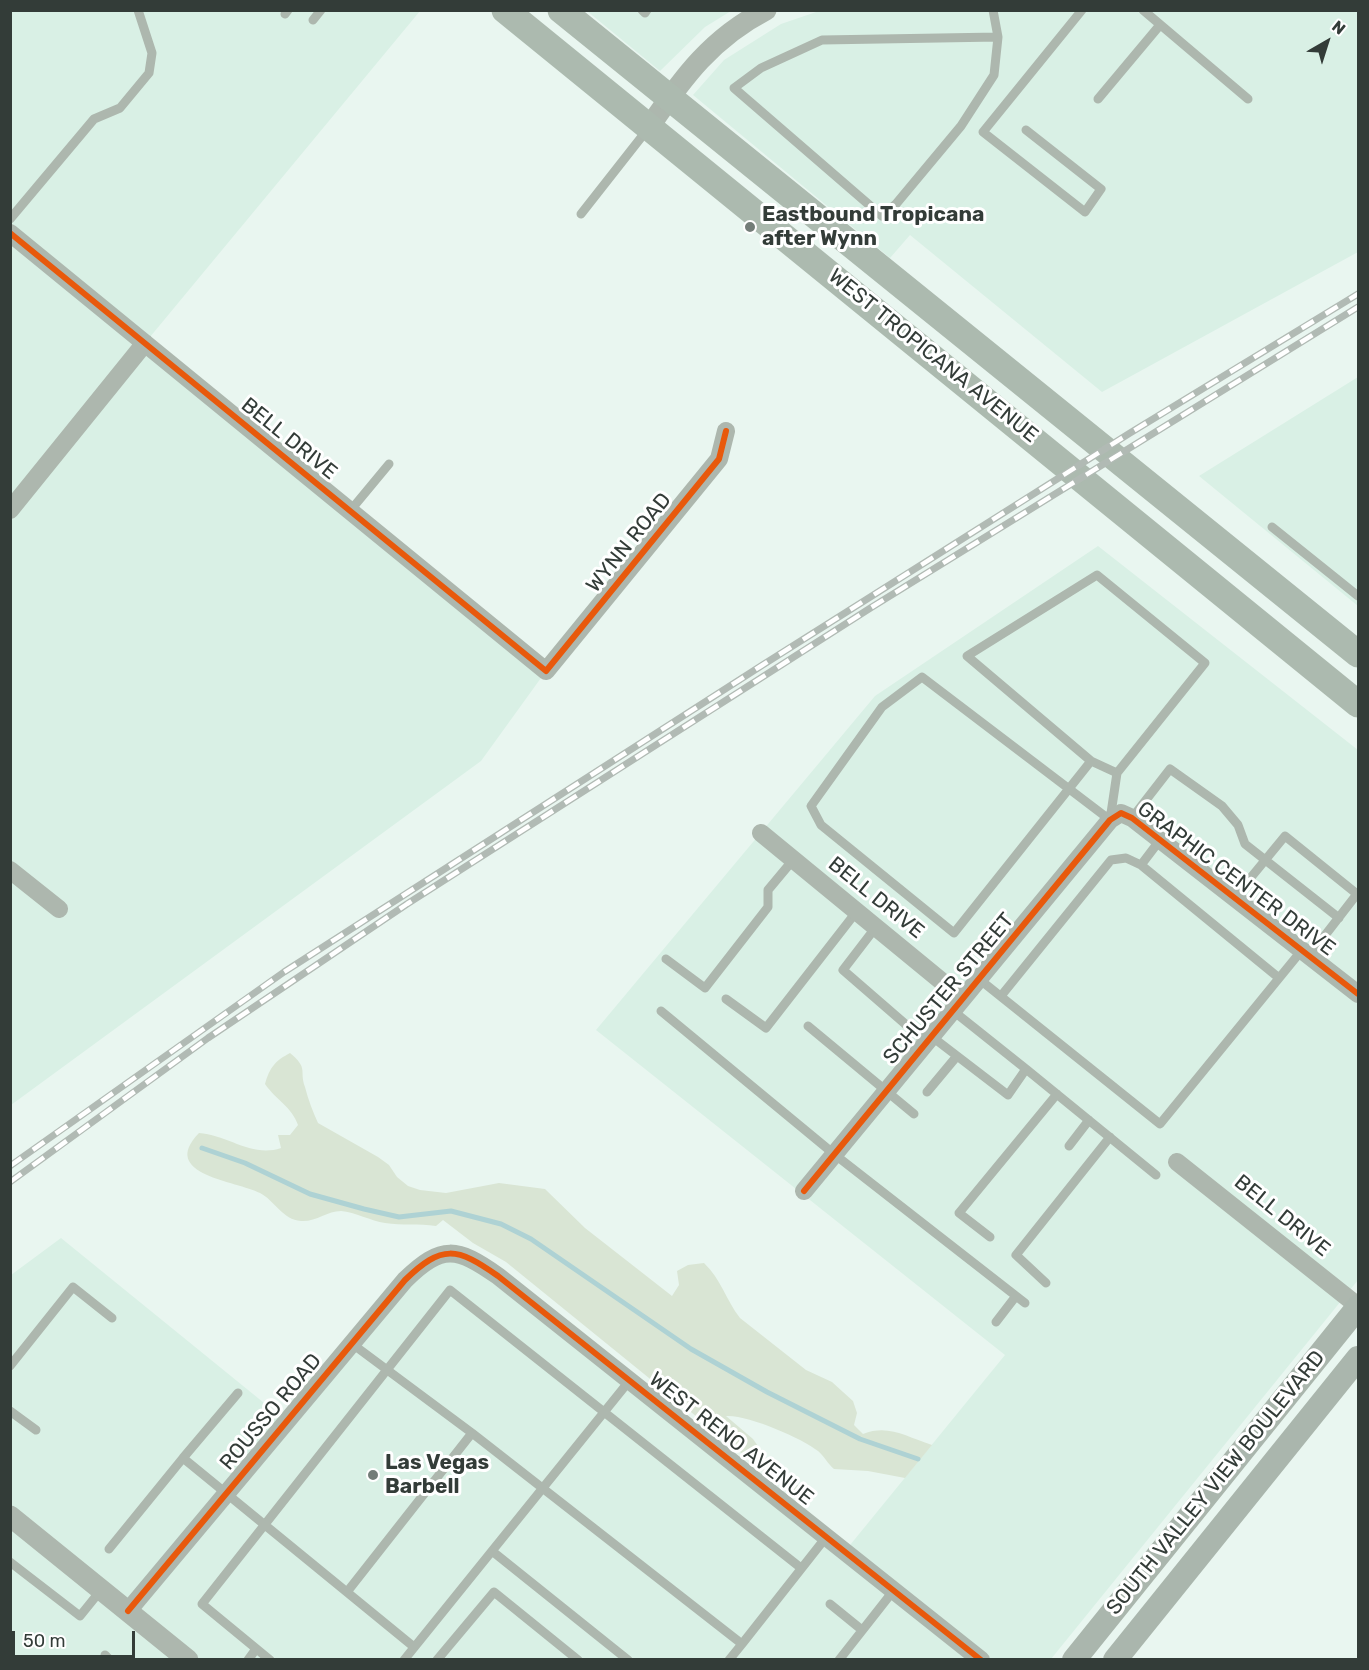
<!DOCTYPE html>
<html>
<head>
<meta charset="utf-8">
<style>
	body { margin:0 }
	#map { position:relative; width:1369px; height:1670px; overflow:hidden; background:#e9f6f0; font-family:Rubik,sans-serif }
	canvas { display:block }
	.frame { position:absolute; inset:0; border:12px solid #333c38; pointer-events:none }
	.north { position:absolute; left:1297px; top:12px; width:60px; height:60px; -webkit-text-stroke:4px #fff; paint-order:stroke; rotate:39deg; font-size:16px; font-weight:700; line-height:24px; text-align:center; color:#333c38 }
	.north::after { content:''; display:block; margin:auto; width:21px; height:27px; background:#333c38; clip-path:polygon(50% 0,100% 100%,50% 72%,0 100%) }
	.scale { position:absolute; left:12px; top:1631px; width:123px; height:27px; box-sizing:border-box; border:3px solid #333c38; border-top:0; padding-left:8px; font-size:18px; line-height:21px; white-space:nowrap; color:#333c38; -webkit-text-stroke:4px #fff; paint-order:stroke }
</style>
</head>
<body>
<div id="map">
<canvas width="1369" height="1670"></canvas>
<div class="frame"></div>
<div class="north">N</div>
<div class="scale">50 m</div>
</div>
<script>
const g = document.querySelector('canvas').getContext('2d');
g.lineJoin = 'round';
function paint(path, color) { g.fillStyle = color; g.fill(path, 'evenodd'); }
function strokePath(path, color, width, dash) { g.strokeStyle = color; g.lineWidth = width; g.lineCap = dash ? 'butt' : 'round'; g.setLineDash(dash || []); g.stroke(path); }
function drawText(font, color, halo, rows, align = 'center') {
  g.font = font + ' Rubik,sans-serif'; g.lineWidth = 6; g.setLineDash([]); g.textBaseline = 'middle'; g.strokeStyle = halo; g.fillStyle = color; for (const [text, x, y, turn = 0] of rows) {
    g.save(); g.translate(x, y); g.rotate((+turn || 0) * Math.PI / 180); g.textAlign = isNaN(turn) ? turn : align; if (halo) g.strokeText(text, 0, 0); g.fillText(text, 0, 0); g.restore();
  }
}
const built = new Path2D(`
	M 11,11 L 420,11 L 145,343 L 546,671 L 481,761 L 11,1105 Z
	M 587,11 L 731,11 L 705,27 L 660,71 Z
	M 819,11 L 1358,11 L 1358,252 L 1102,392 L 910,235 L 890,258 L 693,95 L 724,60 L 781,24 Z
	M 1358,377 L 1358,606 L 1199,476 Z
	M 1098,546 L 1358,750 L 1358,1280 L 1051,1659 L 11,1660 L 11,1275 L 61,1238 L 285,1420 L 405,1280 L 454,1254 L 846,1550 L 1005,1355 L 596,1030 L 875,696 Z`);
const green = new Path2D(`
	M 290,1053 C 309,1069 299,1070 305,1087 C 308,1099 313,1112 318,1123 L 378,1157 L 389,1165 L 397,1177 L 408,1186 L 420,1190 L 446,1193 L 499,1183 L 545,1189 L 585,1228 L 672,1296 L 679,1285 L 677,1271 L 688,1265 L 704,1263 C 721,1279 726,1300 740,1318 L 806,1370 L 832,1382 L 843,1392 L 853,1401 L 857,1413 L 854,1425 L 863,1434 C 889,1424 906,1437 932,1445 L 905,1478 L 868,1471 L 834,1469 C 828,1464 824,1456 818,1451 C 802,1438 746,1414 726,1416 L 753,1439 L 767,1459 L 799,1486 L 806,1497 L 771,1477 L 506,1262 L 473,1243 L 443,1220 L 436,1226 C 419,1223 402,1226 385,1223 C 371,1221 355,1212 341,1211 C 327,1211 316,1222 301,1221 C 283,1220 274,1200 260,1193 C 237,1181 158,1175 199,1133 C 228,1135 252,1158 281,1148 L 278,1135 L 290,1135 L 298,1125 C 292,1107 276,1100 265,1084 C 270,1067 275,1061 290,1053 Z`);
const stream = new Path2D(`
	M 202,1148 L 245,1163 L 310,1194 L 364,1209 L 399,1217 L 451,1211 L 501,1224 L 531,1239 L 691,1349 L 767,1392 L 860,1439 L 918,1459`);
const service = new Path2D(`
	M 642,10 L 645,13 L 647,10
	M 993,10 L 998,37 L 994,75 L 961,126 L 896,204 L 882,216 L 734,88 L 761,68 L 822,40 L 998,37
	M 1143,10 L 1248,99
	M 285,14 L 288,10
	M 313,20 L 321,10
	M 1098,99 L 1160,25
	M 1026,130 L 1101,189 L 1085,212 L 983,132 L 1082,10
	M 581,214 L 647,130
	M 10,219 L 94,119 L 120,108 L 149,73 L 152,53 L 138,10
	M 350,511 L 389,464
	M 1272,527 L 1358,596
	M 1091,761 L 1117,773 L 1205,663 L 1097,575 L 967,656 L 1091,761 L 954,933 L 821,825 L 811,806 L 882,707 L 922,677 L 1110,820 L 1117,773
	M 1132,818 L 1170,769 L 1222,806 L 1238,825 L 1245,844 L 1339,918
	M 1160,840 L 1141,865 L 1279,978
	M 1234,898 L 1285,836 L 1357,894 L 1309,956
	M 876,927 L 843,970 L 926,1042
	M 666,959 L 705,988 L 768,907 L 768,890 L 793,860
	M 979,979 L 1160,1124 L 1302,950
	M 1001,996 L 1111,860 L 1126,858 L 1141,865
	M 726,999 L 766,1028 L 857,911
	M 661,1011 L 834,1154 L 1025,1303
	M 808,1026 L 914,1114
	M 931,1036 L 1008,1095 L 1026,1069 L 952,1010
	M 1026,1069 L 1156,1175
	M 927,1092 L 957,1056
	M 1069,1146 L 1089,1120
	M 990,1237 L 959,1213 L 1057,1094
	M 1046,1283 L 1016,1255 L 1110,1137
	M 996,1322 L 1016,1296
	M 351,1343 L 472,1433 L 742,1644 L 827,1536
	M 10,1366 L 73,1287 L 112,1318
	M 238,1393 L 183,1458 L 414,1647
	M 10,1411 L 36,1430
	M 109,1549 L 183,1458
	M 492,1551 L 628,1660
	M 10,1562 L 80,1616 L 101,1590
	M 347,1592 L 472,1433
	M 830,1604 L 862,1630
	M 105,1655 L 110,1660
	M 248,1660 L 256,1649
	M 270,1660 L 202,1604 L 450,1290 L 801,1568
	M 404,1660 L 630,1380
	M 437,1660 L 494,1592 L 578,1660
	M 729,1660 L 742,1644
	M 839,1660 L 894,1590`);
const minor = new Path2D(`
	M 10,233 L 546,671 L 719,459 L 726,431
	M 10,510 L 145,343
	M 761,833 L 962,998
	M 10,870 L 59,909
	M 1177,1162 L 1358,1306
	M 804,1191 L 1110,820 L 1121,813 L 1132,818 L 1358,994
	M 128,1611 L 405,1280 C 442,1244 457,1247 498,1276 L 981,1660`);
const tertiary = new Path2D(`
	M 650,126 C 683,77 712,38 766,10
	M 10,1516 L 188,1660`);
const secondary = new Path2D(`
	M 1074,1660 L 1358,1307
	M 1115,1660 L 1358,1358`);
const primary = new Path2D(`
	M 505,10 L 1358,704
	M 561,10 L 1358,654`);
const rail = new Path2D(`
	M 10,1166 L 284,972 L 761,666 L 1130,433 L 1358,294
	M 10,1182 L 208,1038 L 407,904 L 872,607 L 1358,307`);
const cycleway = new Path2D(`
	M 10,233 L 546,671 L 719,459 L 726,431
	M 804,1191 L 1110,820 L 1121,813 L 1132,818 L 1358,994
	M 128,1611 L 405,1280 C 442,1244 457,1247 498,1276 L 981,1660`);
const markers = [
	[750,227,6,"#737d78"],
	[373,1475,6,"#737d78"]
];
const poiNames = [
	["Eastbound Tropicana",762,215],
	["after Wynn",762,239],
	["Las Vegas",385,1463],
	["Barbell",385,1487]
];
const streetNames = [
	["WEST TROPICANA AVENUE",933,356,39],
	["BELL DRIVE",289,439,39],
	["WYNN ROAD",629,543,-51],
	["GRAPHIC CENTER DRIVE",1236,879,37],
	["BELL DRIVE",876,898,39],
	["SCHUSTER STREET",949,989,-50],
	["BELL DRIVE",1282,1216,39],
	["ROUSSO ROAD",271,1412,-50],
	["WEST RENO AVENUE",731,1439,38],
	["SOUTH VALLEY VIEW BOULEVARD",1216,1483,-51]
];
paint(built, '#d9f0e5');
paint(green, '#d9e5d4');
strokePath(stream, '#aed2d4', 5);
strokePath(service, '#adb7ae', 9);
strokePath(minor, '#adb7ae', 18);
strokePath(tertiary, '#adb7ae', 21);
strokePath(secondary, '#aab6ad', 24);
strokePath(primary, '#acbaaf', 27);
strokePath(rail, '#b1bab4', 7);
strokePath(rail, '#fff', 4.5, [14]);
strokePath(cycleway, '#e8590c', 6);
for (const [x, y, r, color] of markers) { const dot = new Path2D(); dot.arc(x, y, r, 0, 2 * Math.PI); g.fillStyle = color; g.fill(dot); strokePath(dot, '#fff', 2); }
drawText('bold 21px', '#333c38', '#fff', poiNames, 'left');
drawText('21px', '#333c38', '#fff', streetNames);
</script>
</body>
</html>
